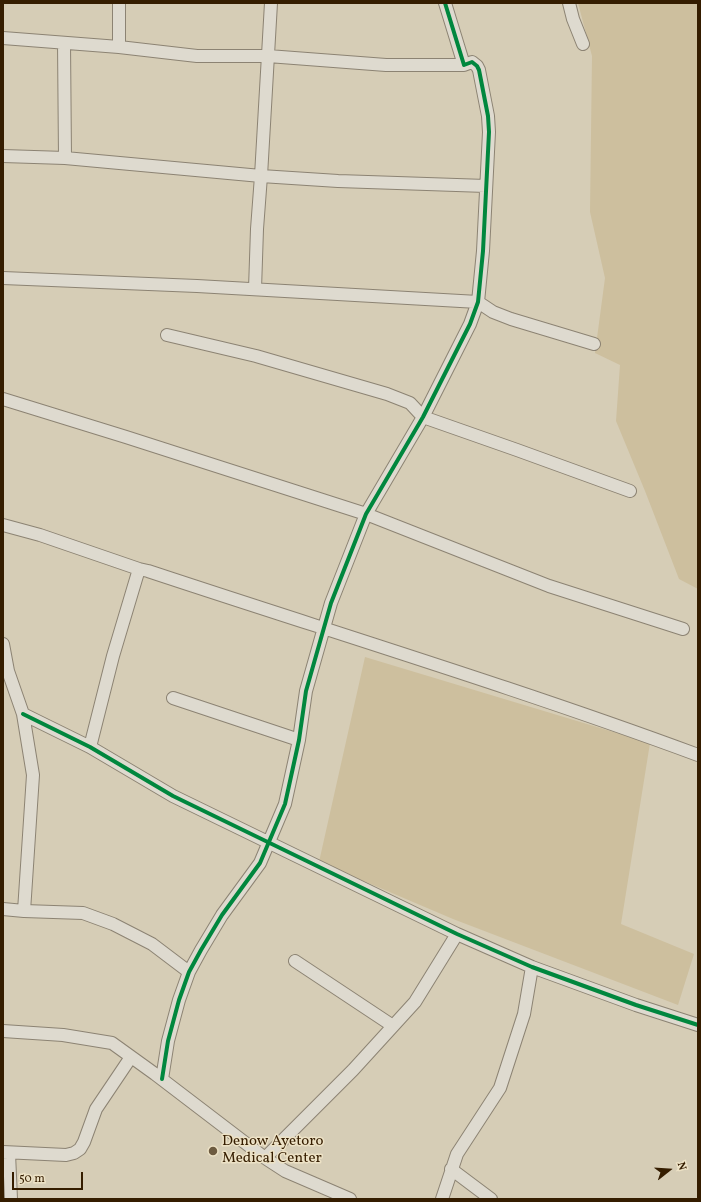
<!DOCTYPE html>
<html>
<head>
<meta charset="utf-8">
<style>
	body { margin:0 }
	#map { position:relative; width:701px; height:1202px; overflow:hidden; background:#d6cdb6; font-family:Vollkorn,serif }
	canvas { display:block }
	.frame { position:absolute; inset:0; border:4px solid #351d00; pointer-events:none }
	.north { position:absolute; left:649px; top:1150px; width:40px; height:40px; -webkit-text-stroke:3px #ede2c6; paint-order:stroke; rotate:73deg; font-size:11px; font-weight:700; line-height:16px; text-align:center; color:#351d00 }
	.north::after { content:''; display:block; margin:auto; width:14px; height:18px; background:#351d00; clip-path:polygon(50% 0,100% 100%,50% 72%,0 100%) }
	.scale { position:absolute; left:12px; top:1172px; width:71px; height:18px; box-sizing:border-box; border:2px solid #351d00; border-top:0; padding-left:5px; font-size:12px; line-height:14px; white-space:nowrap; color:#351d00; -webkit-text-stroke:3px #ede2c6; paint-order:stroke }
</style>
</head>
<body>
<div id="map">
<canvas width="701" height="1202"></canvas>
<div class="frame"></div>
<div class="north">N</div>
<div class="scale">50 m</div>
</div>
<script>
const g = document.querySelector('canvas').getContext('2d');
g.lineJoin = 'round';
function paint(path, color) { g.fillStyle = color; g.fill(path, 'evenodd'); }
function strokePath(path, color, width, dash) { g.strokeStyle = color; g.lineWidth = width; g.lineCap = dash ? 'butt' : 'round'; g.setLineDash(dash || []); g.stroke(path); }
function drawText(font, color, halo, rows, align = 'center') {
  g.font = font + ' Vollkorn,serif'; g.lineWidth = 3; g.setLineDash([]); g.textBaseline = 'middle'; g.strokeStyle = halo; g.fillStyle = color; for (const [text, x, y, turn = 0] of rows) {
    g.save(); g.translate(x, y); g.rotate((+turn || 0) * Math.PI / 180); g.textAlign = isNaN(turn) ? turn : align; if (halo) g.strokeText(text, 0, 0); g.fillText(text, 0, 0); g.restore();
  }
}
const green = new Path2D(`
	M 578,3 L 698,3 L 698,589 L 679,579 L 645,491 L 616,421 L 620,365 L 595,353 L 605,278 L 590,212 L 592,56 Z
	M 365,657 L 650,743 L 621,924 L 694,954 L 678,1005 L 453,919 L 319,862 Z`);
const minor = new Path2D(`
	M 119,3 L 119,47
	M 569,3 L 573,19 L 583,44
	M 3,38 L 119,47 L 197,56 L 268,56 L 386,65 L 464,65
	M 64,43 L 65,158
	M 3,156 L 65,158 L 261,176 L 338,181 L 486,186
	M 3,278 L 197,286 L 478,302 L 493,312 L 511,319 L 594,344
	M 255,289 L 257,229 L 261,176 L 271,3
	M 167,335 L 256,356 L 387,394 L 410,403 L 423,417 L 517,450 L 630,491
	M 3,399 L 126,437 L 366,514 L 549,586 L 683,629
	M 3,525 L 40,535 L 139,569 L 148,571 C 332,632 517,688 698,755
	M 3,644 L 8,671 L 23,714 L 33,775 L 24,911
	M 173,698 L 299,740
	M 23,714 L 90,747 L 173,796 L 457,934 L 532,967 L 636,1005 L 698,1025
	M 90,747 L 113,656 L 139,569
	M 3,909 L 24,911 L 83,913 L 113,924 L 152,944 L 189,972
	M 295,961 L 393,1026
	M 3,1031 L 63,1035 L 112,1043 L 155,1074 L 265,1158 L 285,1171 L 350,1199
	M 162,1079 L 168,1041 L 179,1000 L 189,972 L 201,950 L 222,915 L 260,863 L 285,804 L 299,740 L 306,691 L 331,603 L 366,514 L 423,417 L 470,324 L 478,302 L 483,251 L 489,132 L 488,116 L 479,70 L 477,66 L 472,62 L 464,65 L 445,3
	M 3,1152 L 66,1155 L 74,1153 L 80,1149 L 84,1142 L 96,1109 L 131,1057
	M 9,1153 L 11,1199
	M 265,1158 L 353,1070 L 415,1002 L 457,934
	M 451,1169 L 491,1199
	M 442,1199 L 457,1154 L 500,1088 L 524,1014 L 532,967`);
const cycleway = new Path2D(`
	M 23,714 L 90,747 L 173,796 L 457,934 L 532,967 L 636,1005 L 698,1025
	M 162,1079 L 168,1041 L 179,1000 L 189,972 L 201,950 L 222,915 L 260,863 L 285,804 L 299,740 L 306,691 L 331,603 L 366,514 L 423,417 L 470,324 L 478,302 L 483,251 L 489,132 L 488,116 L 479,70 L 477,66 L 472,62 L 464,65 L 445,3`);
const markers = [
	[213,1151,5,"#6d5b40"]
];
const poiNames = [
	["Denow Ayetoro",222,1142],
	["Medical Center",222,1159]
];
paint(green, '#cdbf9e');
strokePath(minor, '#8c8373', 14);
strokePath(minor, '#dedacf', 12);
strokePath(cycleway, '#00873e', 4);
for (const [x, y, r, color] of markers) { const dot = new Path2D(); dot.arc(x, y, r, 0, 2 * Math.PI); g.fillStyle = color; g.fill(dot); strokePath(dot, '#ede2c6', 1.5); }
drawText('15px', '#351d00', '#ede2c6', poiNames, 'left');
</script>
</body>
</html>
